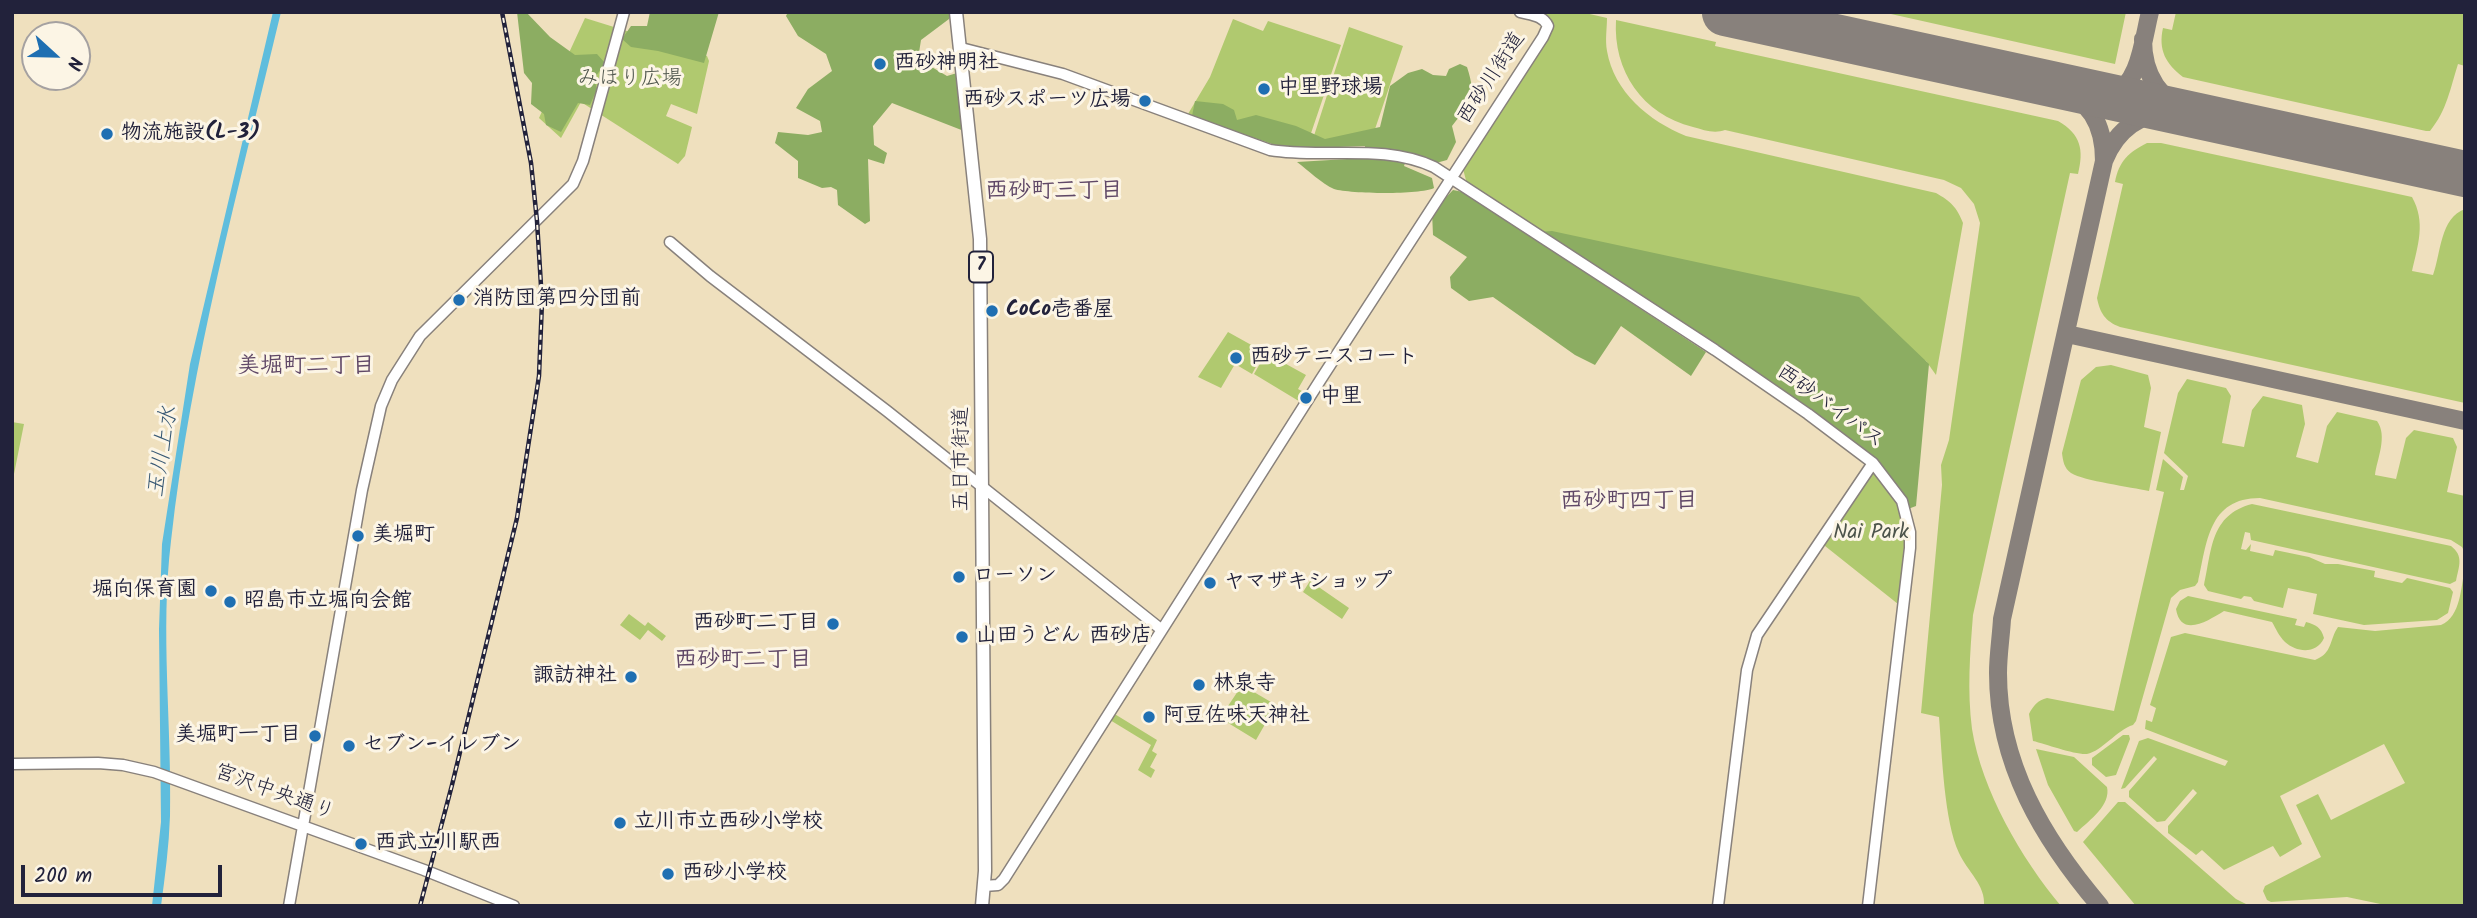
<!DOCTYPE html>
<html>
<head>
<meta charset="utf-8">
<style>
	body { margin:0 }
	#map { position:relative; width:2477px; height:918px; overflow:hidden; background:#efe0be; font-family:Kalam,sans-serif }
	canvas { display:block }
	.frame { position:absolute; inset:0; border:14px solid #22223b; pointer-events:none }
	.north { position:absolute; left:21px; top:21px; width:70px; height:70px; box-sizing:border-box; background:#fcf5e5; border:2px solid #a5a1a1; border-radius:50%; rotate:112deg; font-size:19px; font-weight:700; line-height:28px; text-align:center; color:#22223b }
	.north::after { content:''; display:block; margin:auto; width:24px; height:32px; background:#1f6fb2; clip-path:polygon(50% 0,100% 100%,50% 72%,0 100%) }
	.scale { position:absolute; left:21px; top:865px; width:201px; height:32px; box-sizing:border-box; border:4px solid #22223b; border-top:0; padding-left:9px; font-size:21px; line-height:24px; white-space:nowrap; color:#22223b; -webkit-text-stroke:5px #fcf5e5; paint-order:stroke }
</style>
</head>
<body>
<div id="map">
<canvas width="2477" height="918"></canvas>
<div class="frame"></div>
<div class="north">N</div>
<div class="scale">200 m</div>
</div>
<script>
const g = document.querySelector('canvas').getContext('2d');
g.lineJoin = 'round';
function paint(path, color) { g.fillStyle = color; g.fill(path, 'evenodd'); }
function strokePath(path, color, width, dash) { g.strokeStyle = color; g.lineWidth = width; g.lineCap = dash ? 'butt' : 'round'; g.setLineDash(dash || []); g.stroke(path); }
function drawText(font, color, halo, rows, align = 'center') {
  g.font = font + ' Kalam,"Klee One",sans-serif'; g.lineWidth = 6; g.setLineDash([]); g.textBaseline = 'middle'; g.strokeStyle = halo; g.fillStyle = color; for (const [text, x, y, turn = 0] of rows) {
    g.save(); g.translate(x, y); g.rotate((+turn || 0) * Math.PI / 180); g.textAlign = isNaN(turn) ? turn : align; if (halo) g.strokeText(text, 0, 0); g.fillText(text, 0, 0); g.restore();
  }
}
const green = new Path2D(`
	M 1533,12 L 1581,12 L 1607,18 C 1607,28 1605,40 1607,51 C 1614,92 1649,121 1686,136 L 1936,193 C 1950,201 1957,207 1963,223 L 1936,375 L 1926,361 L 1539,232 L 1467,184 L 1463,169 L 1553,27 L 1551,19 Z
	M 1882,12 L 2126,12 L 2115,64 Z
	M 2176,12 L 2465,12 L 2465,66 L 2458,64 C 2450,89 2447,110 2430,131 L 2426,131 L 2183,77 C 2166,64 2158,50 2163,28 L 2172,30 Z
	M 585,18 L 707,56 L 709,61 L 697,114 L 671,104 L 666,116 L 692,127 L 685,156 L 678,164 L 581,102 L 561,138 L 539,118 Z
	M 1233,19 L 1263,31 L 1268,21 L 1341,45 L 1307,145 C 1264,146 1228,129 1188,114 L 1210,77 Z
	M 1616,20 L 1716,42 L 1715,46 L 2058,121 C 2081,134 2084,150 2078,174 L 2070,173 L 1973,615 C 1970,653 1967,691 1972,729 C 1982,791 2021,858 2061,906 L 1984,906 C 1986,885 1967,871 1959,853 C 1944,821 1942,754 1939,717 L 1921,713 L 1942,485 L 1941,465 L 1949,440 L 1980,223 L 1974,204 L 1961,188 L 1944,180 L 1725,130 C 1714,134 1704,130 1693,127 C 1642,114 1613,71 1616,20 Z
	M 1349,27 L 1403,46 L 1371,141 L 1311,145 Z
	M 2147,143 L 2161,143 L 2412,197 C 2426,222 2418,245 2412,271 L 2433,275 C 2441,253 2440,218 2465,209 L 2465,403 L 2120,327 C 2105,321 2100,313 2097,298 L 2123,184 L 2115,182 C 2119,161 2129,152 2147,143 Z
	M 1228,332 L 1264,352 L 1252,374 L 1235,364 L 1221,388 L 1198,377 Z
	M 1266,353 L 1306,375 L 1298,389 L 1307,394 L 1302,403 L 1254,374 Z
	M 2111,365 L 2148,375 L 2151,388 L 2144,427 L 2161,432 L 2149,491 C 2131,487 2084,481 2071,473 C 2064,468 2063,461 2062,453 L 2081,380 L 2096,367 Z
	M 2187,379 L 2226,388 L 2231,396 L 2222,443 L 2244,447 L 2252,410 L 2263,396 L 2302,405 L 2305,424 L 2296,457 L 2318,463 L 2327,426 L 2337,412 L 2377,421 C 2388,436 2377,459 2375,475 L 2396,479 L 2406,438 L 2414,430 L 2453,438 L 2457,447 L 2447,492 L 2465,496 L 2465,553 L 2462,547 L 2451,540 L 2260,498 C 2208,498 2207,543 2198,582 L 2195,586 L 2180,590 L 2171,598 L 2136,721 L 2133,725 C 2117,730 2102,751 2087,754 C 2075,755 2046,744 2033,741 L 2029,714 C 2033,706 2038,700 2047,698 L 2114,711 L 2164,492 L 2156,490 L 2163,459 L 2183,477 L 2180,490 L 2184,490 L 2188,476 L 2164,453 L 2178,393 Z
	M 12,422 L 24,424 L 12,484 Z
	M 1873,463 L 1906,514 L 1903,608 L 1820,542 Z
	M 2252,504 L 2451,546 C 2464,556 2459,566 2456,581 L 2450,584 L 2251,540 L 2250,533 L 2245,532 L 2241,549 L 2246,550 L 2251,544 L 2250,551 L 2273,556 L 2275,550 L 2309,557 L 2325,564 L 2338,564 L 2375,571 L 2374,577 L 2402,583 L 2407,578 L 2450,588 L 2453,592 L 2448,613 L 2437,620 L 2364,625 L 2313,614 L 2317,594 L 2288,588 L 2283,608 L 2254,601 L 2251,597 L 2244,596 L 2241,599 L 2208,591 L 2204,585 C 2212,550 2210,515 2252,504 Z
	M 2465,567 L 2465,906 L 2390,906 L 2347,897 L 2271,902 L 2267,900 L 2263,891 L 2265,886 L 2321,857 L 2296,805 L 2318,794 L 2331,820 L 2405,783 L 2384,744 L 2280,796 L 2302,844 L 2280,857 L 2273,846 L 2224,870 L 2202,850 L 2196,855 L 2168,833 L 2168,826 L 2197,793 L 2193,789 L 2165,821 L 2157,822 L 2129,797 L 2129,791 L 2157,759 L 2154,756 L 2125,788 L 2121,789 L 2139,741 L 2148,738 L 2225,766 L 2228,761 L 2145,729 L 2146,720 L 2152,722 L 2156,708 L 2150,705 L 2171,637 L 2185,633 L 2315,660 C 2333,653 2329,640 2338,627 L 2375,631 L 2441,625 C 2461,617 2461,586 2465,567 Z
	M 1310,581 L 1349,608 L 1342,619 L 1303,592 Z
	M 2188,596 L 2297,619 L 2295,625 L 2304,627 L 2306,622 C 2316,625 2321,627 2324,638 C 2317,654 2297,653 2285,642 C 2279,636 2276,629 2272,622 L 2224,611 C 2209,620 2181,639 2176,609 L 2180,601 Z
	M 629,614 L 645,626 L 648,622 L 666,636 L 662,641 L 648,630 L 640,640 L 620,625 Z
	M 1242,685 L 1276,705 L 1256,740 L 1220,718 Z
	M 1113,713 L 1157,740 L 1152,751 L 1157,754 L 1150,767 L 1155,770 L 1151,778 L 1138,770 L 1151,745 L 1110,720 Z
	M 2123,735 L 2129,735 L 2130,739 L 2116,775 L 2106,777 L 2092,765 L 2092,758 Z
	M 2036,749 L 2074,757 L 2107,787 C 2111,805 2090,820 2077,832 L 2074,831 L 2048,785 Z
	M 2118,802 L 2125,802 L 2236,899 L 2250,906 L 2136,906 L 2083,842 Z`);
const forest = new Path2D(`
	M 517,12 L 526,12 L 550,37 L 575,55 L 597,54 L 605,63 L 594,79 L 597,89 L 590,105 L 578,103 L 561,132 L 546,125 L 544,114 L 531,104 L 532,83 L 524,73 Z
	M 650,12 L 719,12 L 704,63 L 658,51 L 631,47 L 622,39 L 631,26 L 647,26 Z
	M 788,12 L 949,12 L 949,19 L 921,40 L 918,59 L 947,76 L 957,73 L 964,131 L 892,103 L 873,126 L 874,145 L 887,153 L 884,164 L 868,159 L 870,221 L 865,224 L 838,205 L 837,190 L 831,187 L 822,188 L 798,178 L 798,161 L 775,143 L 778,132 L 808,135 L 822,132 L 820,121 L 796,108 L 808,89 L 832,71 L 826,54 L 798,36 L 786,16 Z
	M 1460,64 L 1467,67 C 1477,98 1471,102 1452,126 L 1456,142 L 1447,160 L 1436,163 L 1408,155 L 1404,166 L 1432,178 L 1434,188 C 1420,195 1351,194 1334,189 C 1322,184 1308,170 1297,162 L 1364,158 L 1365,146 L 1286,149 L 1192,116 L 1195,101 L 1223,104 L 1234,110 L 1237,120 L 1256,115 L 1296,126 L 1325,139 L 1380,127 L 1390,86 L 1408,73 L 1422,69 L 1433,75 L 1446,76 L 1449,69 Z
	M 1453,190 L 1463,192 L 1706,352 L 1691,376 L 1621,326 L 1595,365 L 1575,355 L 1493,297 L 1469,301 L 1451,288 L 1450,277 L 1467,257 L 1433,235 L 1432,212 Z
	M 1552,231 L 1859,297 L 1929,364 L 1916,506 L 1908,509 L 1900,490 L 1876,460 L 1539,232 Z`);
const water = new Path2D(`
	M 273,12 L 281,12 C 239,187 191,362 171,541 C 160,632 172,725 170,816 C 169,846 165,876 161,906 L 152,906 L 161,822 L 159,629 L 162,544 L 190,364 Z`);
const taxiway = new Path2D(`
	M 1779,12 L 1792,23 L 1809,31
	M 2143,39 C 2143,76 2160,100 2193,115
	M 2056,84 C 2089,102 2104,122 2104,161
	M 2111,96 C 2140,85 2143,39 2150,12
	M 2067,334 L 2465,421
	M 2100,906 C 2043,839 1998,764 1998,673 C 1998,655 2001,637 2002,619 L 2104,161 C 2117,128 2142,112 2176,111`);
const runway = new Path2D(`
	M 1725,13 L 2465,174`);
const secondary = new Path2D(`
	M 961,48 L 1063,74 L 1270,150 C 1325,159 1382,143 1434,167 L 1715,350 L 1808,414 L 1873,463 L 1902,501 L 1910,532 L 1910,548 L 1868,906
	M 670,242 L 710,276 L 887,411 L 1162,630
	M 12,764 L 98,763 L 123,765 L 154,772 L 424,870 L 514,906
	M 984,886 L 998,885 L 1004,879 L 1321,379 L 1543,37 L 1548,26 C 1543,15 1530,15 1520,12
	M 289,906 L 362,490 L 381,406 L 392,380 L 420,336 L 573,184 L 583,161 L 624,12
	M 1718,906 L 1747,670 L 1757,635 L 1873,463`);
const primary = new Path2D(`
	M 956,12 L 980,239 L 985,871 L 982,906`);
const rail = new Path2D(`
	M 420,906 L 452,785 L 517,518 L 539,376 L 542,302 L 537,221 L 531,163 L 502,12`);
const markers = [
	[880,64,7,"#1f6fb2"],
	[1264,89,7,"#1f6fb2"],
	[1145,101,7,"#1f6fb2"],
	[107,134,7,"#1f6fb2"],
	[459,300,7,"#1f6fb2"],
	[992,311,7,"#1f6fb2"],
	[1236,358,7,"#1f6fb2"],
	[1306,398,7,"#1f6fb2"],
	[358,536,7,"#1f6fb2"],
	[959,577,7,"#1f6fb2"],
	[1210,583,7,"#1f6fb2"],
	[211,591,7,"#1f6fb2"],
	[230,602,7,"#1f6fb2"],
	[833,624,7,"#1f6fb2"],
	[962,637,7,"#1f6fb2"],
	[631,677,7,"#1f6fb2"],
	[1199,685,7,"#1f6fb2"],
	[1149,717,7,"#1f6fb2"],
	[315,736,7,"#1f6fb2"],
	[349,746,7,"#1f6fb2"],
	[620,823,7,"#1f6fb2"],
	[361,844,7,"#1f6fb2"],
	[668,874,7,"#1f6fb2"]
];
const shields = [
	[981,267,24]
];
const shieldNames = [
	["7",981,267]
];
const poiNames = [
	["西砂神明社",894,64],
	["中里野球場",1278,89],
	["西砂スポーツ広場",1131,101,"right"],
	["物流施設(L-3)",121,134],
	["消防団第四分団前",473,300],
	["CoCo壱番屋",1006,311],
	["西砂テニスコート",1250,358],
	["中里",1320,398],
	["美堀町",372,536],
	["ローソン",973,577],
	["ヤマザキショップ",1224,583],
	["堀向保育園",197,591,"right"],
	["昭島市立堀向会館",244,602],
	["西砂町二丁目",819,624,"right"],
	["山田うどん 西砂店",976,637],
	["諏訪神社",617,677,"right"],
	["林泉寺",1213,685],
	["阿豆佐味天神社",1163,717],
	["美堀町一丁目",301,736,"right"],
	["セブン-イレブン",363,746],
	["立川市立西砂小学校",634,823],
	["西武立川駅西",375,844],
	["西砂小学校",682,874]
];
const streetNames = [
	["西砂川街道",1493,79,-57],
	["西砂バイパス",1829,408,36],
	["五日市街道",963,459,-90],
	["宮沢中央通り",274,794,20]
];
const parkNames = [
	["みほり広場",630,80],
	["Nai Park",1871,534]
];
const neighbourhoodNames = [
	["西砂町三丁目",1054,193],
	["美堀町二丁目",306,368],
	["西砂町四丁目",1629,503],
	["西砂町二丁目",743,662]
];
const waterNames = [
	["玉川上水",165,452,-81]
];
paint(green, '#b0c96f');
paint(forest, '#8cad62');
paint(water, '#5fbddd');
strokePath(taxiway, '#88817c', 18);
strokePath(runway, '#88817c', 46);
strokePath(secondary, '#88817c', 13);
strokePath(primary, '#88817c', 15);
strokePath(secondary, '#fff', 10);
strokePath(primary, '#fff', 12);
strokePath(rail, '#22223b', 4.5);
strokePath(rail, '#fcf5e5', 2, [5]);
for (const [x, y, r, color] of markers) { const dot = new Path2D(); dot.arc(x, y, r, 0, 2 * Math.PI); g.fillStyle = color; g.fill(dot); strokePath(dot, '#fcf5e5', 2.5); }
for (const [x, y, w] of shields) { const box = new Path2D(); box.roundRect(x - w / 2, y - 15.5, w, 31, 5); g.fillStyle = '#fcf5e5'; g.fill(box); strokePath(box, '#22223b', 2); }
drawText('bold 19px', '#22223b', null, shieldNames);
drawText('bold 21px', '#22223b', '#fcf5e5', poiNames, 'left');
drawText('21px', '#22223b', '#fcf5e5', streetNames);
drawText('21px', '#4d544b', '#fcf5e5', parkNames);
drawText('bold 23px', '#604867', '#fcf5e5', neighbourhoodNames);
drawText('italic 23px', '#375874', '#fcf5e5', waterNames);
</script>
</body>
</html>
